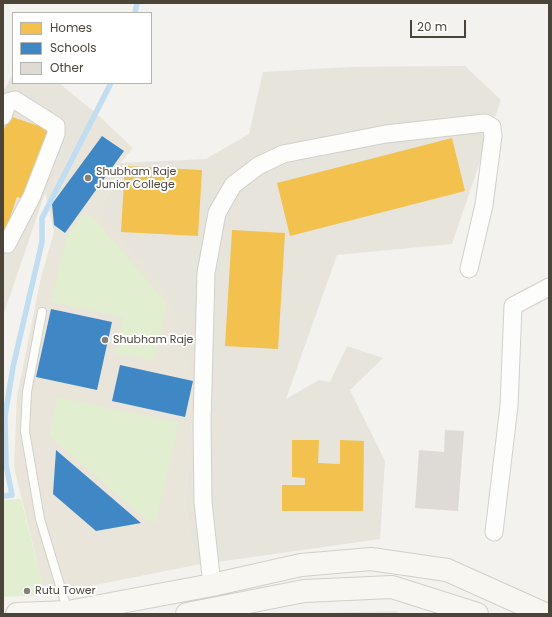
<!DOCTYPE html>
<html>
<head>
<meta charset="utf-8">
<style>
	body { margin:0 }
	#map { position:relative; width:552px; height:617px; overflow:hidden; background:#f4f2ee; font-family:Poppins,sans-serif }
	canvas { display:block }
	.frame { position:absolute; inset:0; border:4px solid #4b4439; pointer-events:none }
	.legend { position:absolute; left:12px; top:12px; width:140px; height:72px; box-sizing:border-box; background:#fff; border:1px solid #b7b4b0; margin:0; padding:5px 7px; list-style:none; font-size:12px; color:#4b4439 }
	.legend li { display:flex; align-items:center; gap:8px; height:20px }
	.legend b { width:20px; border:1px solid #b7b4b0 }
	.scale { position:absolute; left:410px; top:20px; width:56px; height:18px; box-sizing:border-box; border:2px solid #4b4439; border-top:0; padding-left:5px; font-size:12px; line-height:14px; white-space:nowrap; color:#4b4439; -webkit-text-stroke:3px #fff; paint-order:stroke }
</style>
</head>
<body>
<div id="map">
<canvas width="552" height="617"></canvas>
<div class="frame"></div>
<ul class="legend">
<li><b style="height:11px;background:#f2c14e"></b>Homes</li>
<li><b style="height:11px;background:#3f88c5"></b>Schools</li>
<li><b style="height:11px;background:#dedbd6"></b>Other</li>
</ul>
<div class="scale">20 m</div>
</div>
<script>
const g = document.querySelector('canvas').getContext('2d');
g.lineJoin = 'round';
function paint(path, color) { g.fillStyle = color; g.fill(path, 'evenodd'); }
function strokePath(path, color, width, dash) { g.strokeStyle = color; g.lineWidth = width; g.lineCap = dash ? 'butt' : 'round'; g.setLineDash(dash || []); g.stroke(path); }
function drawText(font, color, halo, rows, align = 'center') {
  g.font = font + ' Poppins,sans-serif'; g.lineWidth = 4; g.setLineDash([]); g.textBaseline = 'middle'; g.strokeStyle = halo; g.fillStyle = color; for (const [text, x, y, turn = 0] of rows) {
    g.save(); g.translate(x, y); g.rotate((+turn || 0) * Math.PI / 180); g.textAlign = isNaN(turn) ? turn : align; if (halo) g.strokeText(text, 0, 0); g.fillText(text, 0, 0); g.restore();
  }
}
const residential = new Path2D(`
	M 465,66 L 501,100 L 452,244 L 337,255 L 286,399 L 319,380 L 330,382 L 347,346 L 383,358 L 350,390 L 385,461 L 380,539 L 196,565 L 185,505 L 195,387 L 100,212 L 120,163 L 206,159 L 249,134 L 263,72 L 350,67 Z
	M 13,73 L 13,83 L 59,83 L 98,115 L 45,193 L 3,316 L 3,88 L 5,89 Z
	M 396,611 L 401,614 L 311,614 L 318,613 Z`);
const education = new Path2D(`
	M 98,115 L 133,148 L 120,163 L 100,212 L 169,294 L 195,387 L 185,505 L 196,565 L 45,595 L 14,467 L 17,396 L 41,277 L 54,232 L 45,193 Z`);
const green = new Path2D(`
	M 83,215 L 93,217 L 167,304 L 154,361 L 115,353 L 123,317 L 51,302 L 66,238 Z
	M 57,397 L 179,423 L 156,522 L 148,521 L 49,436 Z
	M 21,499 L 45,595 L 3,597 L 3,500 Z`);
const homes = new Path2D(`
	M 9,116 L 51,130 L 26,200 L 17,197 L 3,237 L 3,132 Z
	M 452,138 L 465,191 L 290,236 L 277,183 Z
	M 125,166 L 202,170 L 198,236 L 121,232 Z
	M 232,230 L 285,233 L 278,349 L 225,346 Z
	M 292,440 L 319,440 L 318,463 L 340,464 L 340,440 L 364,441 L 363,511 L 282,511 L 282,485 L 305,485 L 305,478 L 292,477 Z`);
const schools = new Path2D(`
	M 102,136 L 124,151 L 65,233 L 54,225 L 52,204 Z
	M 51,309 L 112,322 L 97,390 L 36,377 Z
	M 120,365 L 193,381 L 185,417 L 112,401 Z
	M 56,450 L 141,523 L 96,531 L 53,494 Z`);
const stream = new Path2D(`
	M 135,13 L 137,3
	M 3,496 L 12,495 L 6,465 L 5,416 L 13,367 L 42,242 L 42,218 L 111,83`);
const building = new Path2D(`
	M 445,430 L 464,431 L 458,511 L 415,508 L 419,450 L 444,452 Z`);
const lane = new Path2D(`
	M 42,312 L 27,392 L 25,431 L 40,519 L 68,612`);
const street = new Path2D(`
	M 3,116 L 8,102 L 15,100 L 56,126 L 56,134 L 32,196 L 7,244 L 3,243
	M 494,532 L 509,406 L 513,306 L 549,287
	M 212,585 L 203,502 L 202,422 L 206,273 L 217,213 L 233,185 L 258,166 L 283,154 L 386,134 L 485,123 L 492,127 L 493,136 L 484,205 L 469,269`);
const secondary = new Path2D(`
	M 17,614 L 68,612 L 212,585 L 301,565 L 371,559 L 447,570 L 545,614
	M 187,614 L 304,591 L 392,587 L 477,614`);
const markers = [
	[88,178,4,"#868178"],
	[105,340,4,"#868178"],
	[27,591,4,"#868178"]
];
const poiNames = [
	["Shubham Raje",96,172],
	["Junior College",96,185],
	["Shubham Raje",113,340],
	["Rutu Tower",35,591]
];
paint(residential, '#e7e4dc');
paint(education, '#eae5da');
paint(green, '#e1eecf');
paint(homes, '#f2c14e');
paint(schools, '#3f88c5');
strokePath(stream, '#c0ddf1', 5.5);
paint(building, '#dedbd6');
strokePath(lane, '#d2d0cb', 10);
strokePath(street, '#d2d0cb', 19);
strokePath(secondary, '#d3cfc5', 24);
strokePath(lane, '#fdfdfc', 8);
strokePath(street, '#fdfdfc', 17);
strokePath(secondary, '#f7f6f1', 22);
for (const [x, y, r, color] of markers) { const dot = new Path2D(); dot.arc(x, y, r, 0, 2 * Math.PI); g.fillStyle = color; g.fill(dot); strokePath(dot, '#fff', 1.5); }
drawText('11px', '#4b4439', '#fff', poiNames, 'left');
</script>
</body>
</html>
